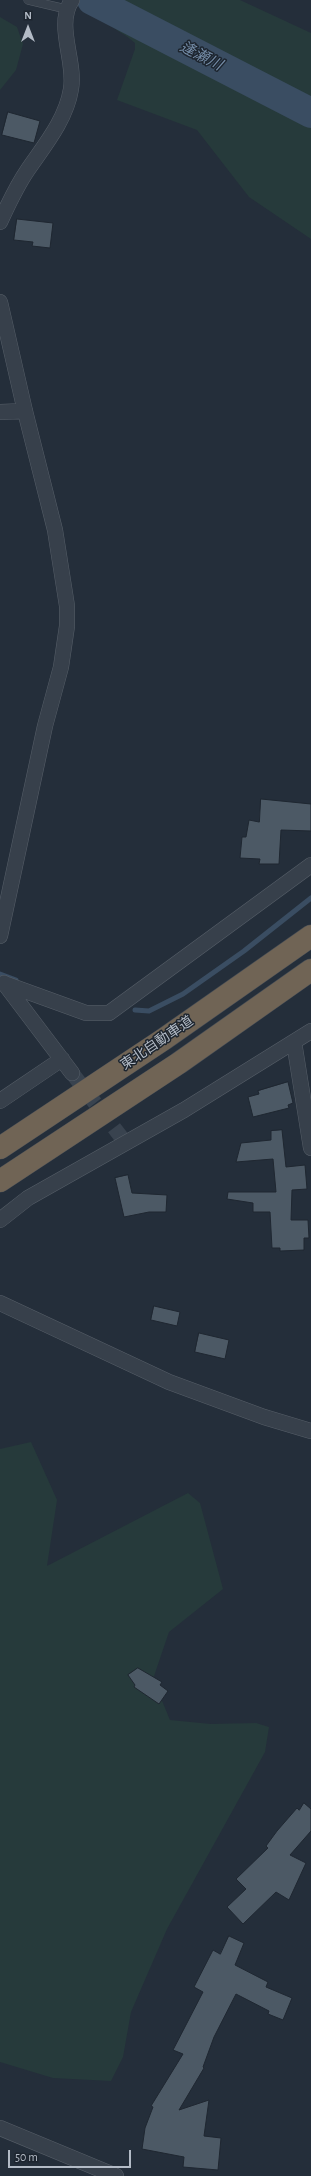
<!DOCTYPE html>
<html>
<head>
<meta charset="utf-8">
<style>
	body { margin:0 }
	#map { position:relative; width:311px; height:2176px; overflow:hidden; background:#242e3a; font-family:"Alegreya Sans",sans-serif }
	canvas { display:block }
	.north { position:absolute; left:8px; top:8px; width:40px; height:40px; -webkit-text-stroke:3px #1d252f; paint-order:stroke; rotate:0deg; font-size:11px; font-weight:700; line-height:16px; text-align:center; color:#b3bbc6 }
	.north::after { content:''; display:block; margin:auto; width:14px; height:18px; background:#b3bbc6; clip-path:polygon(50% 0,100% 100%,50% 72%,0 100%) }
	.scale { position:absolute; left:8px; top:2150px; width:123px; height:18px; box-sizing:border-box; border:2px solid #b3bbc6; border-top:0; padding-left:5px; font-size:12px; line-height:14px; white-space:nowrap; color:#b3bbc6; -webkit-text-stroke:3px #1d252f; paint-order:stroke }
</style>
</head>
<body>
<div id="map">
<canvas width="311" height="2176"></canvas>
<div class="north">N</div>
<div class="scale">50 m</div>
</div>
<script>
const g = document.querySelector('canvas').getContext('2d');
g.lineJoin = 'round';
function paint(path, color) { g.fillStyle = color; g.fill(path, 'evenodd'); }
function strokePath(path, color, width, dash) { g.strokeStyle = color; g.lineWidth = width; g.lineCap = dash ? 'butt' : 'round'; g.setLineDash(dash || []); g.stroke(path); }
function drawText(font, color, halo, rows, align = 'center') {
  g.font = font + ' "Alegreya Sans","Noto Sans JP",sans-serif'; g.lineWidth = 3; g.setLineDash([]); g.textBaseline = 'middle'; g.strokeStyle = halo; g.fillStyle = color; for (const [text, x, y, turn = 0] of rows) {
    g.save(); g.translate(x, y); g.rotate((+turn || 0) * Math.PI / 180); g.textAlign = isNaN(turn) ? turn : align; if (halo) g.strokeText(text, 0, 0); g.fillText(text, 0, 0); g.restore();
  }
}
const green = new Path2D(`
	M 108,0 L 240,0 L 311,33 L 311,239 L 249,197 L 197,130 L 117,100 L 135,49 L 135,43 C 115,25 104,32 108,0 Z
	M 0,17 L 17,27 L 23,44 L 16,70 L 0,90 Z
	M 31,1442 L 57,1500 L 47,1566 L 188,1493 L 200,1503 L 223,1589 L 169,1632 L 153,1679 L 170,1720 L 211,1724 L 256,1723 L 269,1727 L 265,1752 L 167,1929 L 131,2012 L 123,2057 L 111,2081 L 53,2078 L 0,2062 L 0,1449 Z`);
const stream = new Path2D(`
	M 0,974 L 16,980
	M 135,1010 L 149,1011 L 183,994 L 244,951 L 311,898`);
const river = new Path2D(`
	M 92,0 L 311,113`);
const building = new Path2D(`
	M 8,112 L 40,121 L 34,143 L 2,135 Z
	M 17,219 L 53,223 L 50,248 L 32,246 L 33,242 L 14,240 Z
	M 261,799 L 311,804 L 311,831 L 281,830 L 279,864 L 259,864 L 260,859 L 240,858 L 242,837 L 246,837 L 249,820 L 259,822 Z
	M 288,1082 L 293,1103 L 288,1105 L 289,1108 L 253,1117 L 248,1097 L 259,1094 L 258,1091 Z
	M 282,1130 L 286,1167 L 305,1165 L 307,1189 L 292,1190 L 291,1220 L 308,1220 L 309,1238 L 304,1238 L 304,1250 L 280,1251 L 280,1248 L 272,1248 L 270,1212 L 253,1212 L 253,1203 L 227,1199 L 228,1192 L 276,1192 L 273,1159 L 236,1162 L 241,1143 L 271,1140 L 271,1131 Z
	M 128,1175 L 132,1193 L 167,1195 L 166,1212 L 149,1212 L 124,1217 L 115,1178 Z
	M 154,1306 L 180,1312 L 177,1326 L 151,1320 Z
	M 199,1333 L 229,1340 L 225,1359 L 195,1352 Z
	M 138,1668 L 162,1682 L 160,1685 L 168,1691 L 159,1704 L 134,1687 L 135,1685 L 128,1675 Z
	M 304,1803 L 311,1809 L 311,1831 L 290,1855 L 306,1863 L 289,1900 L 276,1892 L 243,1924 L 227,1907 L 246,1889 L 236,1879 L 268,1848 L 266,1846 L 277,1831 L 297,1808 L 299,1810 Z
	M 229,1936 L 244,1943 L 235,1965 L 268,1982 L 266,1987 L 292,1998 L 283,2020 L 268,2014 L 269,2011 L 236,1994 L 214,2037 L 203,2067 L 204,2068 L 179,2110 L 209,2100 L 204,2136 L 221,2138 L 218,2170 L 183,2167 L 184,2157 L 142,2149 L 145,2128 L 153,2107 L 151,2106 L 183,2054 L 173,2050 L 203,1992 L 194,1987 L 213,1950 L 220,1954 Z`);
const minorTunnel = new Path2D(`
	M 72,1073 L 125,1142`);
const service = new Path2D(`
	M 28,0 L 66,9`);
const minor = new Path2D(`
	M 0,222 C 8,205 16,187 27,171 C 44,146 66,120 71,89 C 76,61 55,25 72,0
	M 0,302 L 25,411 L 55,530 L 67,606 L 67,626 L 61,667 L 45,726 L 0,936
	M 0,412 L 25,411
	M 4,983 L 72,1073
	M 6,984 L 86,1013 L 109,1013 L 311,865
	M 294,1042 L 311,1148
	M 0,1101 L 62,1059
	M 0,1220 L 28,1198 L 184,1110 L 311,1031
	M 0,1303 L 169,1382 L 264,1417 L 311,1431
	M 0,2128 L 116,2176`);
const motorway = new Path2D(`
	M 0,1148 L 164,1039 L 311,936
	M 0,1181 L 179,1063 L 311,970`);
const streetNames = [
	["東北自動車道",157,1043,-34]
];
const waterNames = [
	["逢瀬川",201,56,27]
];
paint(green, '#263a3b');
strokePath(stream, '#3a4d62', 5);
strokePath(river, '#3a4d62', 30);
paint(building, '#4c5965');
strokePath(building, '#1f2731', 1);
strokePath(minorTunnel, '#39434f', 15, [15, 8]);
strokePath(service, '#565e68', 9);
strokePath(minor, '#565e68', 16);
strokePath(motorway, '#434b55', 23);
strokePath(service, '#37404b', 8);
strokePath(minor, '#37404b', 15);
strokePath(motorway, '#706455', 22);
drawText('14px', '#b3bbc6', '#1d252f', streetNames);
drawText('italic 15px', '#758da8', '#1d252f', waterNames);
</script>
</body>
</html>
